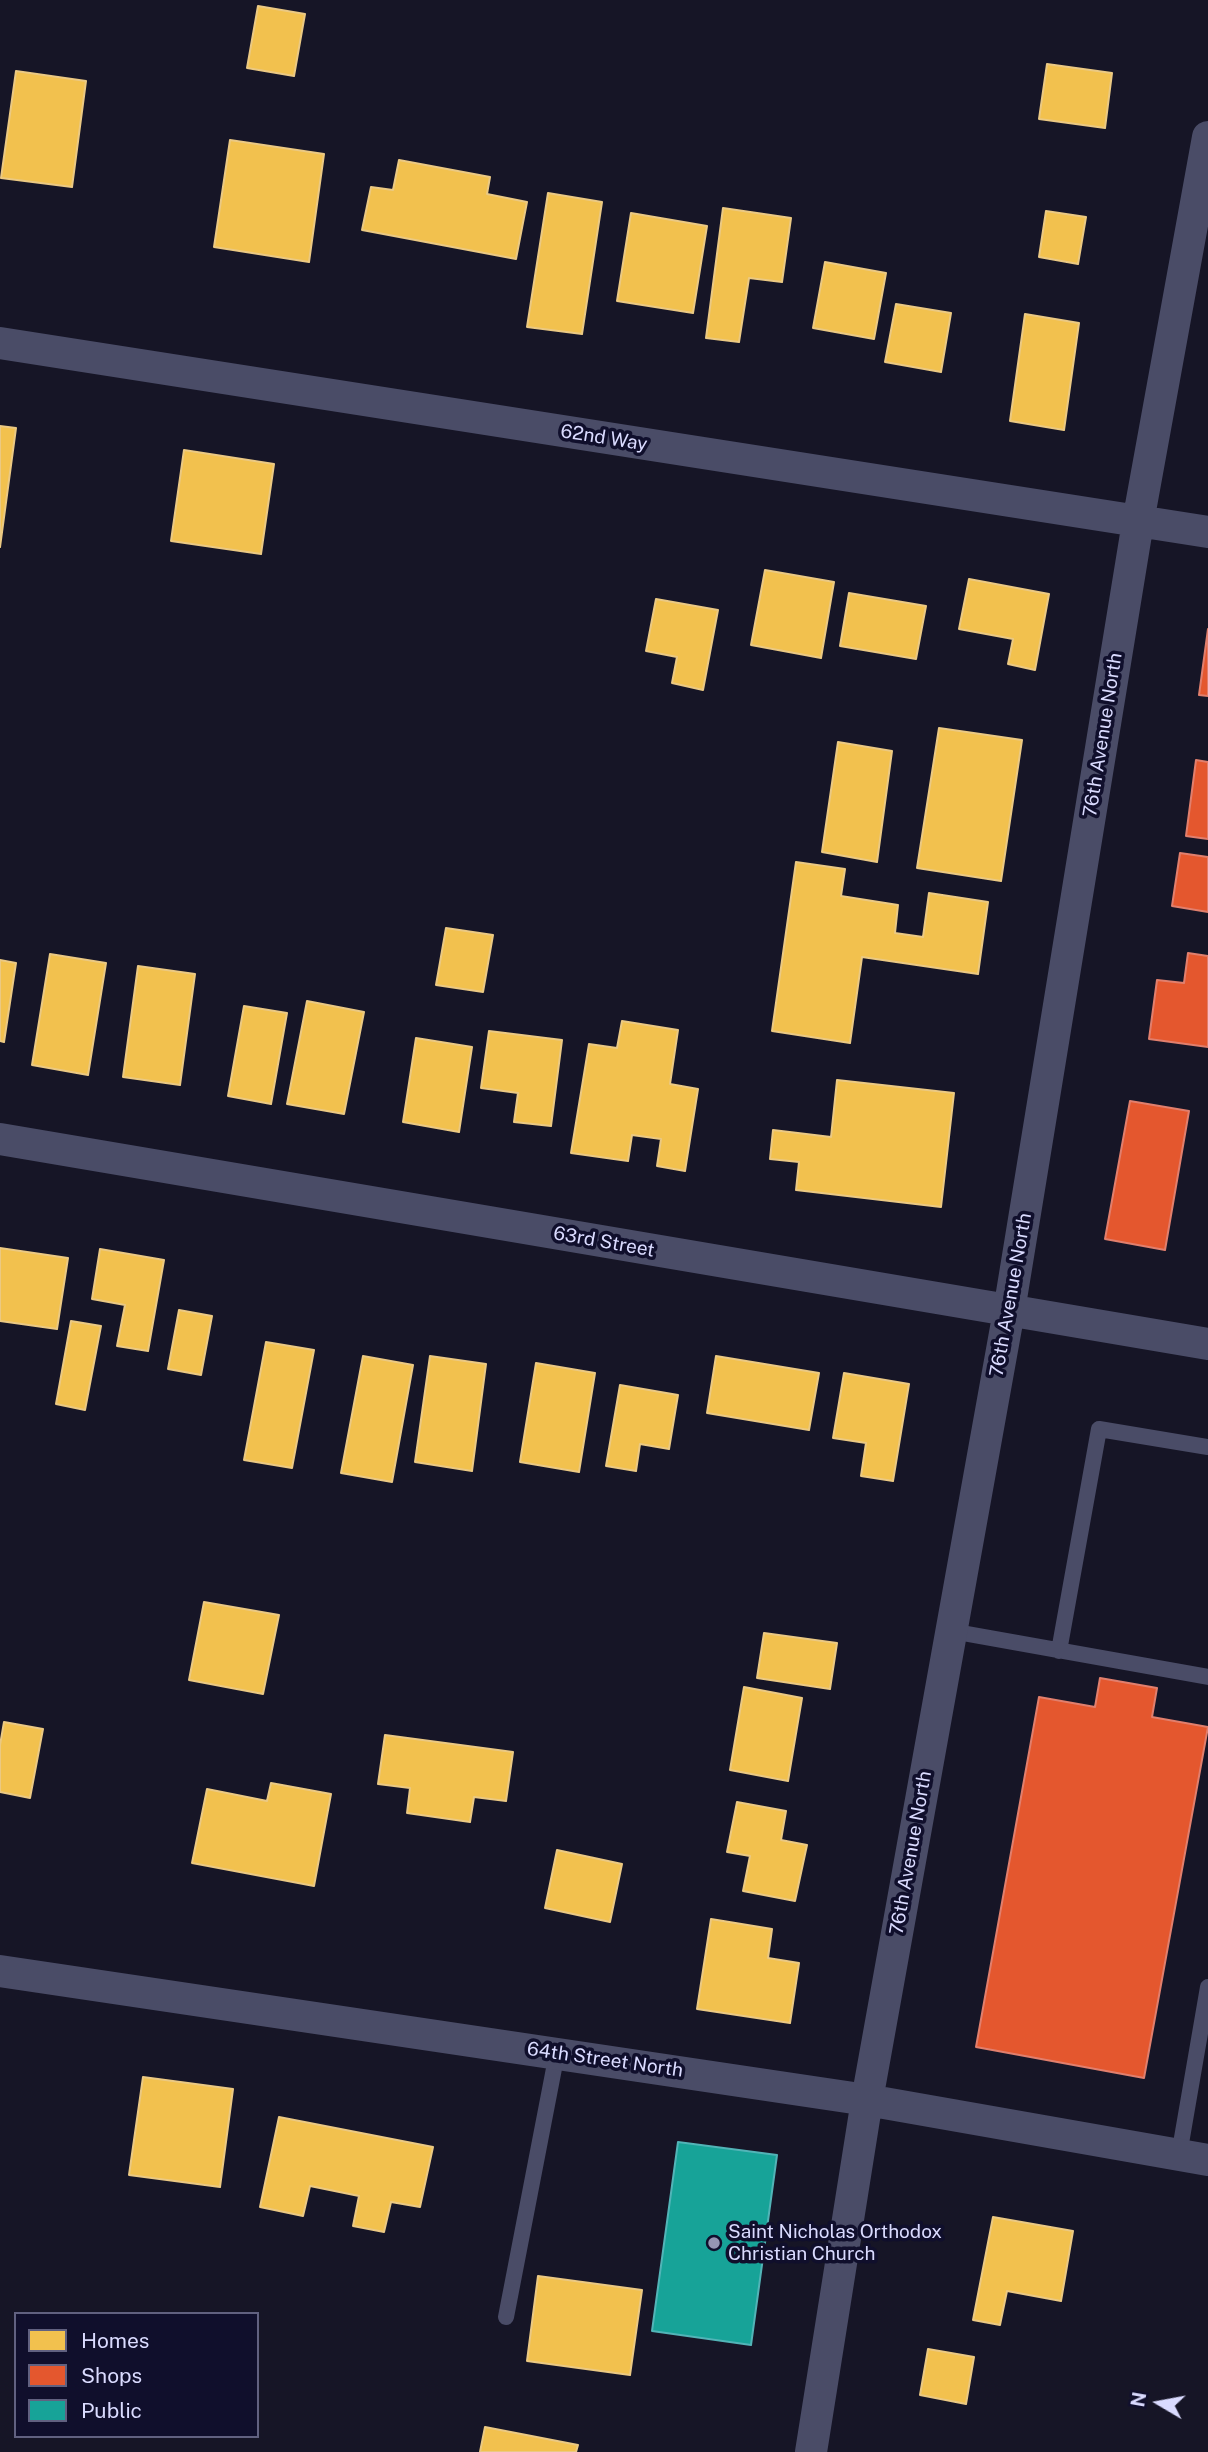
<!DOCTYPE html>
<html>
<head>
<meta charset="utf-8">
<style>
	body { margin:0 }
	#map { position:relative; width:1208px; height:2452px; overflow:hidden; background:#161526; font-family:"Public Sans",sans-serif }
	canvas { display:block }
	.legend { position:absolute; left:14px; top:2312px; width:245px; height:126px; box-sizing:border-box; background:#100f2c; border:2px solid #616180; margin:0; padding:9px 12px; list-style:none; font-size:21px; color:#dadbff }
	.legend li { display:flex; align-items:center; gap:14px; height:35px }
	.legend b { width:35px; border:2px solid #616180 }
	.north { position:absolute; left:1124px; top:2368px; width:70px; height:70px; -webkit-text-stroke:5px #100f2c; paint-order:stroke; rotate:280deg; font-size:19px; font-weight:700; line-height:28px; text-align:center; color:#dadbff }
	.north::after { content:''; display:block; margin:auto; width:24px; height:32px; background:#dadbff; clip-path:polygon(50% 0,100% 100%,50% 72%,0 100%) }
</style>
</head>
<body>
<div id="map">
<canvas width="1208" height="2452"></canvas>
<ul class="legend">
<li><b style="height:19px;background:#f2c14e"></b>Homes</li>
<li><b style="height:19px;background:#e4572e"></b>Shops</li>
<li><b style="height:19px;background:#17a398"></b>Public</li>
</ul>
<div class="north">N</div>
</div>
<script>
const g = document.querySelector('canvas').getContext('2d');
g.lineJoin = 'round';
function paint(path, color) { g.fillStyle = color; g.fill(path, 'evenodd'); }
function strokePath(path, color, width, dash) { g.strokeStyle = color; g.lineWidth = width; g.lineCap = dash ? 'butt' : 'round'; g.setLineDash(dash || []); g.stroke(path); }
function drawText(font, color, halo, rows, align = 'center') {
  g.font = font + ' "Public Sans",sans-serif'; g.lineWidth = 7; g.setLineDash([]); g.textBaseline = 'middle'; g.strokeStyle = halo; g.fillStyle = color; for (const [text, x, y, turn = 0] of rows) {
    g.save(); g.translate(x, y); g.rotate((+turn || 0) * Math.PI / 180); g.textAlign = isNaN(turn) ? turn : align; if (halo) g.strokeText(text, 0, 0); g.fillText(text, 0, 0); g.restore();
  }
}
const homes = new Path2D(`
	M 258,6 L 305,14 L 294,76 L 247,68 Z
	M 1047,64 L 1112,73 L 1105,128 L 1039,119 Z
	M 16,71 L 86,81 L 72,187 L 1,178 Z
	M 230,140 L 324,154 L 309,262 L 214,247 Z
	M 399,160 L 490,177 L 487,194 L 527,202 L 516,259 L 362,230 L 371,187 L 393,190 Z
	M 548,193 L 602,202 L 582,334 L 527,327 Z
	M 723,208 L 791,218 L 782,282 L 749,278 L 739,342 L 706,338 Z
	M 1046,211 L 1086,217 L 1078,264 L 1039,257 Z
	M 631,213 L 707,226 L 693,313 L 617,301 Z
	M 825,262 L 886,273 L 874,339 L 813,328 Z
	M 896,304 L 951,313 L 941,372 L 885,362 Z
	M 1025,314 L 1079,323 L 1064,430 L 1010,421 Z
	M 0,426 L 16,428 L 0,547 Z
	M 184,450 L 274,464 L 261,554 L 171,541 Z
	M 765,570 L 834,582 L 821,658 L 751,645 Z
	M 969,579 L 1049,594 L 1035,670 L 1008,664 L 1013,639 L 959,629 Z
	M 849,593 L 926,606 L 916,659 L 840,646 Z
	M 656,599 L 718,610 L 703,690 L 672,683 L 677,657 L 646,651 Z
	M 939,728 L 1022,740 L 1001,881 L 917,868 Z
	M 838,742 L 892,751 L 877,862 L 822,852 Z
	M 796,862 L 845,869 L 841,896 L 898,905 L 895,933 L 923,937 L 929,893 L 988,902 L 978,974 L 862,957 L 850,1043 L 772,1031 Z
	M 446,928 L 493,935 L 483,992 L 436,985 Z
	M 50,954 L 106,963 L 88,1075 L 32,1065 Z
	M 0,960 L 16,963 L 4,1042 L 0,1041 Z
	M 138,966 L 195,974 L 180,1085 L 123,1077 Z
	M 307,1001 L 364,1012 L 344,1114 L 287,1104 Z
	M 244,1006 L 287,1013 L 271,1104 L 228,1096 Z
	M 622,1021 L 678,1030 L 670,1084 L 698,1089 L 685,1171 L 657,1166 L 661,1139 L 632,1135 L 628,1161 L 571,1153 L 589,1044 L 617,1048 Z
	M 489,1031 L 562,1040 L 551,1126 L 514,1122 L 518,1093 L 481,1088 Z
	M 416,1038 L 472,1047 L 459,1132 L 403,1122 Z
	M 837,1080 L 954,1093 L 941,1207 L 796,1190 L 799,1162 L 770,1159 L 773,1130 L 831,1137 Z
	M 0,1248 L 68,1258 L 57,1329 L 0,1321 Z
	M 100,1249 L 164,1260 L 148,1351 L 117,1346 L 125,1305 L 92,1299 Z
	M 179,1310 L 212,1316 L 201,1375 L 168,1369 Z
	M 71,1321 L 101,1326 L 85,1410 L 56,1404 Z
	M 266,1342 L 314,1350 L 292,1468 L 244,1460 Z
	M 363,1356 L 413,1365 L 392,1482 L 341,1473 Z
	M 430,1356 L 486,1364 L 472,1471 L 415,1462 Z
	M 716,1356 L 819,1373 L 809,1430 L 707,1413 Z
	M 536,1363 L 595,1373 L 579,1472 L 520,1462 Z
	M 844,1373 L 909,1384 L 893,1481 L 861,1476 L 866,1443 L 833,1438 Z
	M 620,1385 L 678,1395 L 669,1449 L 640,1444 L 636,1471 L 606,1466 Z
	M 204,1602 L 279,1615 L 263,1694 L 189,1680 Z
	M 764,1633 L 837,1643 L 830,1689 L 757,1678 Z
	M 744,1687 L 802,1698 L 788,1781 L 730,1770 Z
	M 4,1722 L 43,1729 L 30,1798 L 0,1792 L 0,1745 Z
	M 385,1735 L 513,1752 L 506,1801 L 474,1797 L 470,1822 L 407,1813 L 410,1788 L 378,1784 Z
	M 271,1783 L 331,1794 L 314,1886 L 192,1863 L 207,1789 L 267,1801 Z
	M 737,1802 L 786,1811 L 781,1840 L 807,1845 L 795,1901 L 743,1891 L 750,1856 L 727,1852 Z
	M 557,1850 L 622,1864 L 610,1922 L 545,1908 Z
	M 711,1919 L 772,1929 L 768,1958 L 799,1963 L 790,2023 L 697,2009 Z
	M 143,2077 L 233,2089 L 220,2187 L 129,2175 Z
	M 279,2117 L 433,2147 L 420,2207 L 391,2202 L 384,2232 L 353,2226 L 359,2196 L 310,2186 L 303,2216 L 260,2207 Z
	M 993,2217 L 1073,2231 L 1061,2301 L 1007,2291 L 1000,2325 L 973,2320 Z
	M 538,2276 L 642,2290 L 630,2375 L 527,2361 Z
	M 928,2349 L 974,2357 L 966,2404 L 920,2395 Z
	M 485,2427 L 578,2445 L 576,2452 L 480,2452 Z`);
const shops = new Path2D(`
	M 1208,629 L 1208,696 L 1199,695 Z
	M 1196,760 L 1208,762 L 1208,839 L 1186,836 Z
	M 1180,853 L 1208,857 L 1208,912 L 1172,906 Z
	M 1188,953 L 1208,956 L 1208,1047 L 1149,1039 L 1157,980 L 1184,983 Z
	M 1130,1101 L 1189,1111 L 1165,1250 L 1105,1239 Z
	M 1100,1678 L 1157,1688 L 1152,1717 L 1208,1727 L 1144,2078 L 976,2047 L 1039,1697 L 1095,1707 Z`);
const public = new Path2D(`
	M 678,2142 L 777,2155 L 751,2345 L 652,2331 Z`);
const lane = new Path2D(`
	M 951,1631 L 1208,1677
	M 1059,1651 L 1099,1429 L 1208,1447
	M 1179,2155 L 1208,1987
	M 506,2317 L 557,2053`);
const street = new Path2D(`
	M 0,343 L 1208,532
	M 0,1139 L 1208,1344
	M 0,1971 L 867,2100 L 1208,2160
	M 811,2452 L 867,2100 L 1009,1311 L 1138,522 L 1208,137`);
const markers = [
	[714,2243,7,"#9596b3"]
];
const streetNames = [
	["62nd Way",604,438,9],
	["76th Avenue North",1103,735,-81],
	["63rd Street",604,1242,10],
	["76th Avenue North",1011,1295,-80],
	["76th Avenue North",911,1853,-80],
	["64th Street North",605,2060,8]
];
const poiNames = [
	["Saint Nicholas Orthodox",728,2232],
	["Christian Church",728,2254]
];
paint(homes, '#f2c14e');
strokePath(homes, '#ebc983', 2);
paint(shops, '#e4572e');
strokePath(shops, '#e17f6d', 2);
paint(public, '#17a398');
strokePath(public, '#52b4b7', 2);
strokePath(lane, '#4a4c67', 16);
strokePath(street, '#4a4c67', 32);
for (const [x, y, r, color] of markers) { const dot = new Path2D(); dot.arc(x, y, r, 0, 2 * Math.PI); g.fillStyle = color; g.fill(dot); strokePath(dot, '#100f2c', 2.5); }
drawText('19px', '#dadbff', '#100f2c', streetNames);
drawText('19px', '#dadbff', '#100f2c', poiNames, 'left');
</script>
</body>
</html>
